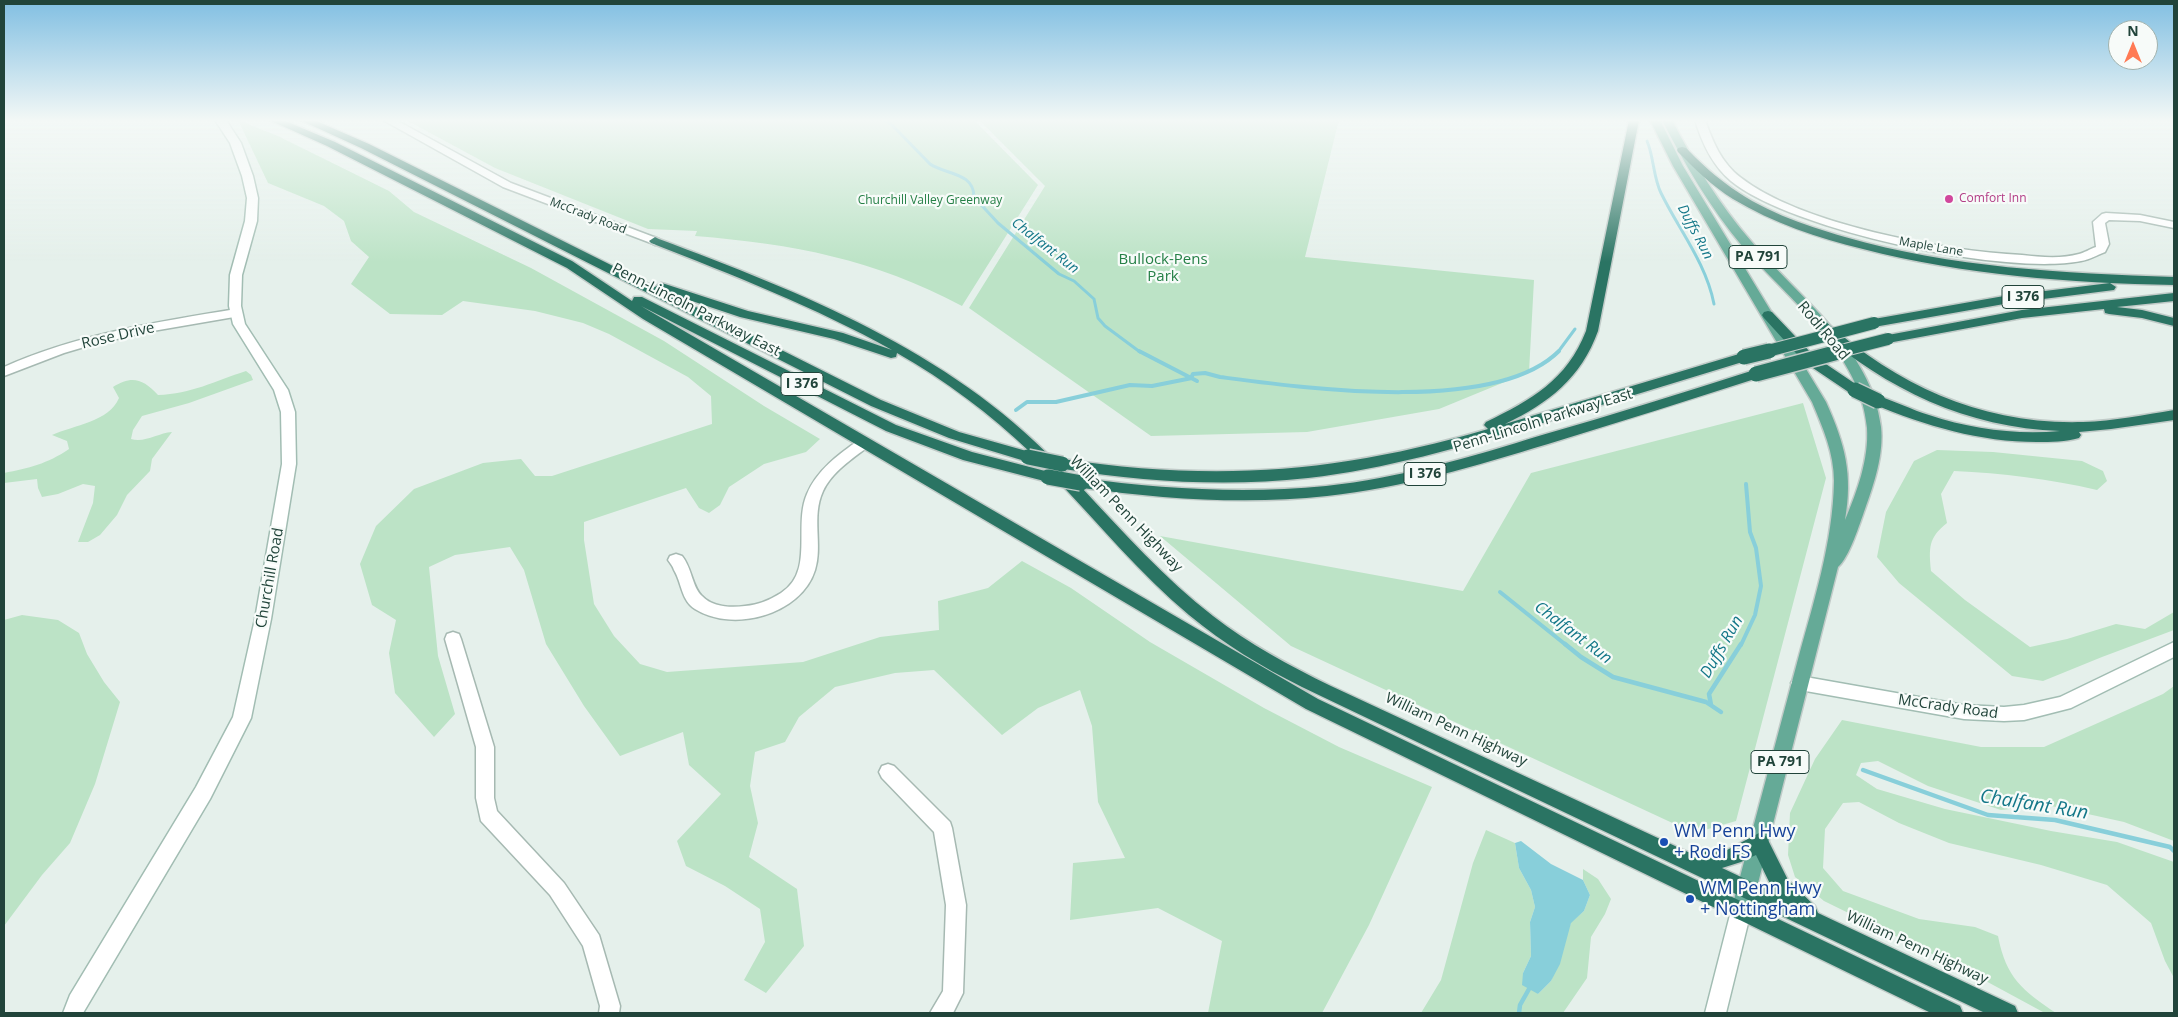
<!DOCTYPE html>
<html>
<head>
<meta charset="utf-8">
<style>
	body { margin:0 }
	#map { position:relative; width:2178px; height:1017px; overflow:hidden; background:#e5f0eb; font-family:"Open Sans",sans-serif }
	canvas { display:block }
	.frame { position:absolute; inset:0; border:5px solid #21443a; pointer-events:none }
	.north { position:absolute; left:2108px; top:20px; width:50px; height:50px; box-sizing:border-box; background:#f7fbf9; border:1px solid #a1b2ad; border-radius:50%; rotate:0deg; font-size:14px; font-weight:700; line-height:20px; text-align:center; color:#21443a }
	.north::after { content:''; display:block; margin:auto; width:18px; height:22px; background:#ff7a54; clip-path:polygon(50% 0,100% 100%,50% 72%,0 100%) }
</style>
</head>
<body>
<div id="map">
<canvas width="2178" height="1017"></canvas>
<div class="frame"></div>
<div class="north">N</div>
</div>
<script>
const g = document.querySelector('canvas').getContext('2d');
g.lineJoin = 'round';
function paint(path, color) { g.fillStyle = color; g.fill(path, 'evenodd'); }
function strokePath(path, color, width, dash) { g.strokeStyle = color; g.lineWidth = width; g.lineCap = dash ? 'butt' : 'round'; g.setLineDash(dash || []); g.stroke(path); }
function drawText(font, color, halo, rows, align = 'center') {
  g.font = font + ' "Open Sans",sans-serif'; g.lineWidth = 4.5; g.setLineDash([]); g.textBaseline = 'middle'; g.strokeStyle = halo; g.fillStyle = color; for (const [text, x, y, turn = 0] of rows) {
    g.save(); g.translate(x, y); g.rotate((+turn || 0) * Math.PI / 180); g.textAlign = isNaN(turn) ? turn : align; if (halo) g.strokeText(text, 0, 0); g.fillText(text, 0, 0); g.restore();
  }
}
const green = new Path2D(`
	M 238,120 L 278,136 L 389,191 L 414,212 L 531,268 L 664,341 L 764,406 L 820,439 L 806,452 L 764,464 L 729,487 L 720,505 L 709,513 L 699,508 L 686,488 L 584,522 L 584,540 L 594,604 L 614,636 L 640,664 L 667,672 L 803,662 L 880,637 L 939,630 L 938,601 L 988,588 L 1022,561 L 1071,588 L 1150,642 L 1264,708 L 1339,747 L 1432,787 L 1369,925 L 1322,1013 L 1208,1013 L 1222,941 L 1158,908 L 1070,920 L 1073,863 L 1125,858 L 1098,802 L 1092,726 L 1080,690 L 1038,708 L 1002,735 L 934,670 L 895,673 L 835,687 L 799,717 L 785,742 L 755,752 L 750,786 L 758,823 L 749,857 L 797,889 L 804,946 L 766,993 L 744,980 L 765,942 L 760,909 L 725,886 L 686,866 L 677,841 L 721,794 L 689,765 L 683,732 L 620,756 L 584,706 L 546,644 L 524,570 L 510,547 L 455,555 L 429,567 L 438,656 L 455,714 L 434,737 L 395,693 L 389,653 L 396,620 L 372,605 L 360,564 L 376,526 L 414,489 L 483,463 L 521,459 L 535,476 L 552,476 L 712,424 L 711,396 L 688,377 L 609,334 L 583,323 L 535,311 L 463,301 L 442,315 L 390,314 L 351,284 L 369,257 L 351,241 L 344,221 L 324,206 L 268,183 Z
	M 406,120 L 974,120 L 1038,185 L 962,306 C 873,259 794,244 695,236 L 697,231 L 648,229 L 495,168 Z
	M 979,120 L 1339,120 L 1305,257 L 1534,280 L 1529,372 L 1439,409 L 1307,432 L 1151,436 L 969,308 L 1045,186 Z
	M 246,371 L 251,375 L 253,380 L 189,403 L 142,416 L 133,430 L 131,439 C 145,443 158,433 172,432 L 152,459 L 150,471 L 127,495 L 117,515 L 100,535 L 88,542 L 78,542 L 93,503 L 95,486 L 83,484 L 58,494 L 42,497 L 38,488 L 37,479 L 4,483 L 4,473 C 29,468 47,464 69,449 L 67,441 L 52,435 C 74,425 109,422 119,398 L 113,387 C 132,375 143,379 158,395 C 191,394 215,381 246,371 Z
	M 1803,403 L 1826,478 L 1736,821 L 1694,833 L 1291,646 L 1160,536 L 1463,591 L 1531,473 Z
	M 1937,450 L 1993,452 L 2082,461 L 2103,471 L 2107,481 L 2097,490 C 2050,479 2002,473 1954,471 L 1941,494 L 1947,523 C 1928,538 1929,548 1931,571 L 1965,600 L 2030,647 L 2067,639 L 2116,624 L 2145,629 L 2174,612 L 2174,630 L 2102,657 L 2043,681 L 2012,676 L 1899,583 L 1877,557 L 1886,512 L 1914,461 Z
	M 22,615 L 58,620 L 79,633 L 87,654 L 104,682 L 120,702 L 95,784 L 70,843 L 42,875 L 4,926 L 4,620 Z
	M 2174,686 L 2174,841 L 2124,822 L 2047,805 L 2001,810 L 1928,786 L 1878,761 L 1861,763 L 1856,775 L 1877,789 L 1945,809 L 2051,831 L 2117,842 L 2174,862 L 2174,978 L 2165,961 L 2151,923 L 2107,885 L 2041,865 L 1949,843 L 1899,823 L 1859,802 L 1843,803 L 1825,829 L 1823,868 L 1843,891 L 1919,919 L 1975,927 L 1998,936 C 2006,978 2023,991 2056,1013 L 2043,1012 L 1971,973 L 1824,901 L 1795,877 L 1788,855 L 1790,813 L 1815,759 L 1842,720 L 1981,747 L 2044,747 L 2163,694 Z
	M 1486,830 L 1515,843 L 1519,868 L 1531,890 L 1535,907 L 1530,922 L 1531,956 L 1523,973 L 1538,994 L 1551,981 L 1571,922 L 1584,911 L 1590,895 L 1583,880 L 1583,869 L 1598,879 L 1611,899 L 1605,914 L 1591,937 L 1587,978 L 1563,1013 L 1421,1013 L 1441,980 L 1473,863 Z`);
const water = new Path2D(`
	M 1521,841 L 1551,864 L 1583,880 L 1590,895 L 1584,911 L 1571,923 L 1560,964 L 1551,981 L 1538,994 L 1522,985 L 1523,973 L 1531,956 L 1530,922 L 1535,907 L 1531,890 L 1519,868 L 1515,843 Z`);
const streamFar2 = new Path2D(`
	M 884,120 L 892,125 L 930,164 C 946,175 974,172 974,197 L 998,223 L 1059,274 L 1074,281 L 1094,299 L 1098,318 L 1105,326 L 1140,352
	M 1647,141 C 1654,157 1653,177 1661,193 C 1679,230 1706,263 1714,304
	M 1558,352 L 1575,329`);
const streamFar1 = new Path2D(`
	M 1139,351 L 1197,381
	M 1191,378 L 1193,374 L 1205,373 L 1220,377 C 1304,388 1495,415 1559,351
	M 1016,410 L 1027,402 L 1056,402 L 1130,385 L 1152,386 L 1192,378
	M 1500,592 L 1566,645
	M 1741,645 L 1755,615 L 1761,586 L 1756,548 L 1750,532 L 1746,484`);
const stream = new Path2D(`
	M 1565,644 L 1581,657 L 1613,677 L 1706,702 L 1721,712
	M 1711,705 L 1709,694 L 1741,644
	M 1863,770 L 1988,815 L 2055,820 L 2170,847 L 2174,851
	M 1519,1013 L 1520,1005 L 1529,989`);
const street = new Path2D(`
	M 383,120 L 396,120 L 511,183 L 659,239 L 661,241 L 655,245 L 651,243 L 503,187 Z
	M 1695,120 L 1705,120 C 1713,142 1721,162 1740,177 C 1801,225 1945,251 2022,255 C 2040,257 2061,259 2079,254 C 2084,253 2090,249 2096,247 L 2093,222 L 2102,214 L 2106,213 L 2140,215 L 2174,222 L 2174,228 L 2140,221 L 2109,220 L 2105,223 L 2109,244 L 2105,252 C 2097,255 2089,260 2081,261 C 2005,276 1791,230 1731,181 C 1712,165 1702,143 1695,120 Z
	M 236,309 L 242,313 L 240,316 L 147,332 L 91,345 L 64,353 L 4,376 L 4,367 C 78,334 157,322 236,309 Z
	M 864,438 L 869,440 L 871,443 L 869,446 C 852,459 832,472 823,491 C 811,517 823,545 815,570 C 801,615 733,633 695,609 C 681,600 682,583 674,570 C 673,566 670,563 668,560 L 670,556 L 676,554 L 682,556 C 692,568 692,587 702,596 C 712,607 731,608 745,606 C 758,605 770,600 781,593 C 815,571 793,526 807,494 C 817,470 839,454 859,440 Z
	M 453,632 L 459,634 L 461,639 L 494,747 L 494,798 L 497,811 L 564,883 L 599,935 L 620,1006 L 619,1013 L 599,1013 L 600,1006 L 583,946 L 550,895 L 481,821 L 476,798 L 476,747 L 445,639 L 447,634 Z
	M 888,764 L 894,766 L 950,822 L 952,828 L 966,905 L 963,993 L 953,1013 L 930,1013 L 943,991 L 946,905 L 934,832 L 882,778 L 879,772 L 882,766 Z`);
const secondary = new Path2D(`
	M 215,120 L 226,120 L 241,143 L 253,176 L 258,198 L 257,221 L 242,275 L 241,306 L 245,324 L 288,390 L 295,412 L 296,464 L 271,619 L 251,718 L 210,799 L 83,1013 L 63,1013 L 70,995 L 196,787 L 233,717 L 255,619 L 282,464 L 281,412 L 274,390 L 233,324 L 229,306 L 230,275 L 245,221 L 247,198 L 242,176 L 230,143 Z
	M 2174,642 L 2174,657 L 2071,708 L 2024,720 L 2004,721 L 1964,719 L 1800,690 L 1794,688 L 1791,683 L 1794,678 L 1800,676 L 1964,705 L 2004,707 L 2024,705 L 2060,697 Z
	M 1741,902 L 1748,904 L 1751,911 L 1726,1013 L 1705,1013 L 1731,911 L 1734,904 Z`);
const primary = new Path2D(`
	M 1650,120 L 1660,120 L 1683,166 L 1826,402 C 1845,444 1853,474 1845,520 C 1857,492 1869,459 1867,428 C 1861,353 1789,300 1743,247 C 1711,209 1685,165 1662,120 L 1672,120 C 1694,163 1719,204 1751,241 C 1798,297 1872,349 1881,427 C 1884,454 1874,484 1865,509 C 1860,523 1849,558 1838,567 L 1751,911 L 1748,918 L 1741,920 L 1734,918 L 1731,911 C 1753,828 1775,745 1797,663 C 1813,604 1833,543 1834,481 C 1834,453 1823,428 1812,402 L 1673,166 Z`);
const highway = new Path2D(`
	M 269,120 L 283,120 L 335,142 L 572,261 L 632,301 L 634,297 L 642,297 L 896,425 L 972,452 L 1049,472 L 1035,458 L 1033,461 L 1028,462 L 949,438 L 871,406 L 361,148 L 300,120 L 314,120 L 369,144 L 655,287 L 661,283 L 665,284 L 748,311 L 843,333 L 892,350 C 815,307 733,275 651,243 L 649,241 L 655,237 L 659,239 C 803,293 947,350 1056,462 L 1062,459 C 1216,482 1339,473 1488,429 L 1484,425 L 1486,422 C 1531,400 1567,380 1586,331 L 1629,120 L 1639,120 L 1598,331 C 1581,378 1549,403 1505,424 L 1739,354 L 1749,354 L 1751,357 L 1749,360 C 1678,382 1607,403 1536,425 C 1461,447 1386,469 1308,478 C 1226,487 1145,482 1064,469 L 1075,481 L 1081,478 C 1162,489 1244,494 1326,486 C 1400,478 1471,457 1542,435 C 1612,415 1682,393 1751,371 L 1761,371 L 1763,374 L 1761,377 C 1690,400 1619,422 1548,444 C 1475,466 1403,488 1327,496 C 1246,505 1163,499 1082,488 C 1124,533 1165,579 1213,616 C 1249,644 1290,666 1331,686 L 1688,852 L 1727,850 L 1759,833 L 1766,836 L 1788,880 L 1815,906 L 1818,913 L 2015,1006 L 2018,1013 L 1985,1013 L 1302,687 C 1262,667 1224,644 1189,615 C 1140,574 1099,524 1055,478 L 1048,482 L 963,460 L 886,431 L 641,306 L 1318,699 L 1960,1006 L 1963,1013 L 1931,1013 L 1306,709 L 643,319 L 567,268 L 327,146 ZM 668,293 L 740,317 L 834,339 L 891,358 L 896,357 L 897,353 C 945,380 990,414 1030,452 L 959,432 L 881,400 ZM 1756,855 L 1774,892 L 1775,893 L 1722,868 L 1741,862 Z
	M 1682,147 L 1686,148 C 1698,160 1711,173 1725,183 C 1760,210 1803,225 1845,237 C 1952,268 2063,273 2174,277 L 2174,285 C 2070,283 1964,275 1863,249 C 1818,238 1773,223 1733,199 C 1712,186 1695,169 1678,152 L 1677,150 L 1678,148 Z
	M 2110,283 L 2116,287 L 2114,290 L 2004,304 L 1874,327 L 1868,323 L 1874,319 L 2004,296 Z
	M 2174,293 L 2174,301 L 2117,307 L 2142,310 L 2174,318 L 2174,326 L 2142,318 L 2109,314 L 2105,313 L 2104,309 L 2022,318 L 1888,343 L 1882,339 L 1888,335 L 2022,310 Z
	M 1768,311 L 1772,312 L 1814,356 L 1860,387 L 1862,390 L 1860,393 L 1850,393 L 1804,362 L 1764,318 L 1762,315 L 1764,312 Z
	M 1822,322 L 1827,323 C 1900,387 1984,425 2083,422 C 2114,421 2144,415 2174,410 L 2174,420 L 2111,429 L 2079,432 L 2081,435 L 2079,438 C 2066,442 2051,442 2037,442 C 1980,442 1926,426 1873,404 L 1871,401 L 1873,398 L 1878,396 C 1895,401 1912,410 1929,415 C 1971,429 2016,435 2060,431 C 1967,428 1886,389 1817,329 L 1816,326 L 1817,323 Z`);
const highwayBridgeFar1 = new Path2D(`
	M 1764,352 L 1874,323
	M 1837,352 L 1888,339`);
const highwayBridge = new Path2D(`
	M 1744,357 L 1769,351
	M 1756,374 L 1842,351
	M 1855,390 L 1878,401
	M 1028,457 L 1062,464
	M 1048,477 L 1081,483`);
const markers = [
	[1949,199,5,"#d1479c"],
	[1664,842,5,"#1a4fb4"],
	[1690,899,5,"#1a4fb4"]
];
const farHotelnames = [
	["Comfort Inn",1959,199]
];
const farParknames = [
	["Churchill Valley Greenway",930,201]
];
const farStreetnames = [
	["McCrady Road",588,216,21],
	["Maple Lane",1931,247,10]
];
const farWaternames = [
	["Duffs Run",1695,232,62],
	["Chalfant Run",1045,246,38]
];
const shields = [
	[1758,257,58],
	[2023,297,42],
	[802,384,42],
	[1425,474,42],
	[1780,762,58]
];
const shieldNames = [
	["PA 791",1758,257],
	["I 376",2023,297],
	["I 376",802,384],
	["I 376",1425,474],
	["PA 791",1780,762]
];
const parkNames = [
	["Bullock-Pens",1163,260],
	["Park",1163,277]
];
const streetNames = [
	["Penn-Lincoln Parkway East",696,310,27],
	["Rodi Road",1823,331,50],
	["Rose Drive",118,336,-13],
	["Penn-Lincoln Parkway East",1543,421,-17],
	["William Penn Highway",1126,514,46],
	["Churchill Road",270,578,-80],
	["McCrady Road",1948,707,8],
	["William Penn Highway",1456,730,25],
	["William Penn Highway",1917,948,25]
];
const waterNames = [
	["Chalfant Run",1573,633,37],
	["Duffs Run",1722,647,-60]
];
const nearTransitnames = [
	["WM Penn Hwy",1674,832],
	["+ Rodi FS",1674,853],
	["WM Penn Hwy",1700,889],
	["+ Nottingham",1700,910]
];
const nearWaternames = [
	["Chalfant Run",2034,805,9]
];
paint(green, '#bce3c6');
paint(water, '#88cfda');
strokePath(streamFar2, '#88cfda', 3);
strokePath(streamFar1, '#88cfda', 4);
strokePath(stream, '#88cfda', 4.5);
strokePath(street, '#a6b9b2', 3);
strokePath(secondary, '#a2bdb3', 3);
strokePath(primary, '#c1cbc8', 3);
strokePath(highway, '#c1cbc8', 3);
paint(street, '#fff');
paint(secondary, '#fff');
paint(primary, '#65aa97');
paint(highway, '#2a7463');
strokePath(highwayBridgeFar1, '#c1cbc8', 14, []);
strokePath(highwayBridge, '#c1cbc8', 18, []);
strokePath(highwayBridgeFar1, '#2a7463', 12);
strokePath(highwayBridge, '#2a7463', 15);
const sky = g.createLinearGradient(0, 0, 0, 262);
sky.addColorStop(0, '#81bfe2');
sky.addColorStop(0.46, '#f3f8f6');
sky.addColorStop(1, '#f3f8f600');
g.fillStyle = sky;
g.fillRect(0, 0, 2178, 262);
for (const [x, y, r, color] of markers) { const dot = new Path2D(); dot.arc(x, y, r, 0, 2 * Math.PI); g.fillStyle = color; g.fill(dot); strokePath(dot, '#f7fbf9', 2); }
drawText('12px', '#b23c85', '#f7fbf9', farHotelnames, 'left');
drawText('12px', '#268047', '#f7fbf9', farParknames);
drawText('12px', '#21443a', '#f7fbf9', farStreetnames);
drawText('italic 14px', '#137788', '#f7fbf9', farWaternames);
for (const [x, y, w] of shields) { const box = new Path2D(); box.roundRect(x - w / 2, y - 11.5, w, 23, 4); g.fillStyle = '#f7fbf9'; g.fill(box); strokePath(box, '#21443a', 1); }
drawText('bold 14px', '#21443a', null, shieldNames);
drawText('15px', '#268047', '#f7fbf9', parkNames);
drawText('15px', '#21443a', '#f7fbf9', streetNames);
drawText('italic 16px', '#137788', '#f7fbf9', waterNames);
drawText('18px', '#164399', '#f7fbf9', nearTransitnames, 'left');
drawText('italic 19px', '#137788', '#f7fbf9', nearWaternames);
</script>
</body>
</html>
